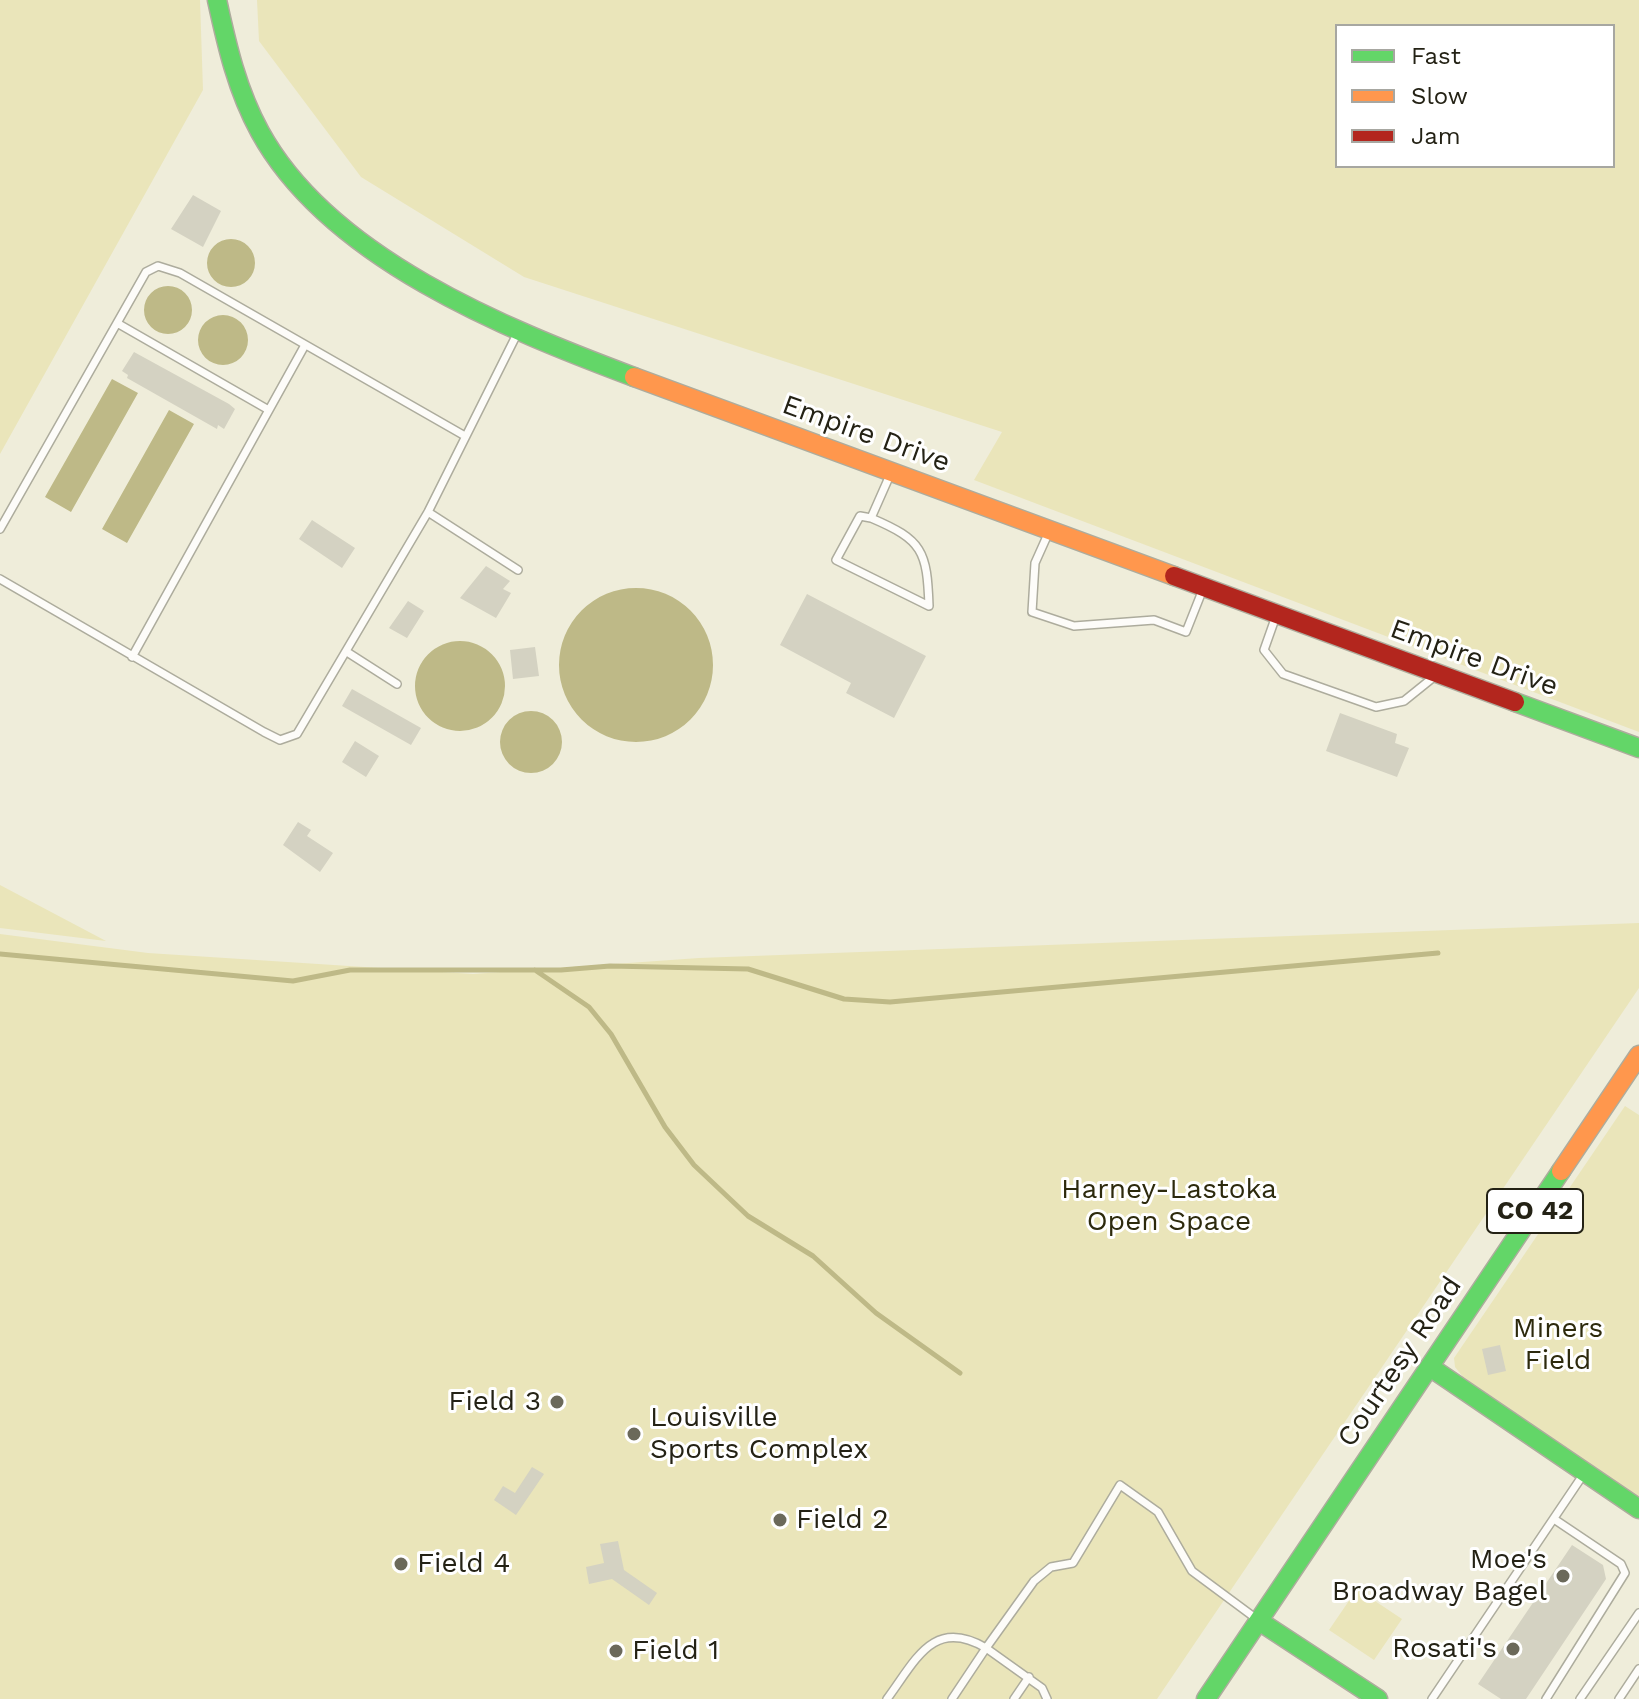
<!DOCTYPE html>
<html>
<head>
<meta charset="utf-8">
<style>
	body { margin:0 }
	#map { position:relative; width:1639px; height:1699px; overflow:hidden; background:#efedda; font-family:"Work Sans",sans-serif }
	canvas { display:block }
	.legend { position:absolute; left:1335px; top:24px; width:280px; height:144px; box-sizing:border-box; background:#fff; border:2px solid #a7a7a1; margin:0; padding:10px 14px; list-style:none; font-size:24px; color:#242215 }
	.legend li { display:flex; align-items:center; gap:16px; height:40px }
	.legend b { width:40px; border:2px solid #a7a7a1 }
</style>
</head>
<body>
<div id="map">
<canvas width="1639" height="1699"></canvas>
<ul class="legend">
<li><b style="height:10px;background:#63d668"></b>Fast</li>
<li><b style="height:10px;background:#ff974d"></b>Slow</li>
<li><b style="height:10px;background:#b3261e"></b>Jam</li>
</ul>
</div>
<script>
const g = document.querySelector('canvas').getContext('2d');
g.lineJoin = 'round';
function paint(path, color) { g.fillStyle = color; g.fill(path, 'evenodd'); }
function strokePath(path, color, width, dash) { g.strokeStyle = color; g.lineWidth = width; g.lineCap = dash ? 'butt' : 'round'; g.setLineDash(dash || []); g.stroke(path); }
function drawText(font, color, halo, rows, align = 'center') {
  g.font = font + ' "Work Sans",sans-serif'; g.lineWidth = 6; g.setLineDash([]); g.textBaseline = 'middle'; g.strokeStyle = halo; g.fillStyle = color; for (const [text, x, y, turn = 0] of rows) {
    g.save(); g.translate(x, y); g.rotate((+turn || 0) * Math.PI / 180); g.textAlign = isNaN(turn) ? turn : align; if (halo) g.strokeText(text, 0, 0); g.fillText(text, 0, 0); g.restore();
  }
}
const green = new Path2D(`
	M 0,0 L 200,0 L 203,90 L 0,454 Z
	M 257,0 L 1639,0 L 1639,732 L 974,480 L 1002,432 L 524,277 L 361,177 L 259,41 ZM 1337,26 L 1613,26 L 1613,166 L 1337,166 Z
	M 0,885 L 106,941 L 0,928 Z
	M 1639,923 L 1639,988 L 1157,1699 L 0,1699 L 0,934 L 148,953 L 473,974 L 699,958 Z
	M 1625,1106 L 1639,1115 L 1639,1497 L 1463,1377 L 1455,1367 L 1454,1358 Z
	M 1357,1589 L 1402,1619 L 1374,1660 L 1329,1630 Z`);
const water = new Path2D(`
	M207 263a24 24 0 1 1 48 0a24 24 0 1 1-48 0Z
	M144 310a24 24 0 1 1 48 0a24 24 0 1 1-48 0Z
	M198 340a25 25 0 1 1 50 0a25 25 0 1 1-50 0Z
	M 112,379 L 138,393 L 71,512 L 45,497 Z
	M 169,410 L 194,424 L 127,543 L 102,529 Z
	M559 665a77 77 0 1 1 154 0a77 77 0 1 1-154 0Z
	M415 686a45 45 0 1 1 90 0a45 45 0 1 1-90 0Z
	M500 742a31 31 0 1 1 62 0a31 31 0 1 1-62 0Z`);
const stream = new Path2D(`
	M 0,954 L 293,981 L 350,970 L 561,970 L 610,966 L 748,969 L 844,999 L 890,1002 L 1438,953
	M 535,970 L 589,1007 L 611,1034 L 665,1127 L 694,1165 L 748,1216 L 813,1256 L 876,1313 L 960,1373`);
const building = new Path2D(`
	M 193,195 L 221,211 L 203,247 L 171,229 Z
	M 134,352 L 229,404 L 235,409 L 224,429 L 218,425 L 217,429 L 127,378 L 128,375 L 122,371 Z
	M 312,520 L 355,548 L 342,568 L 299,539 Z
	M 486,566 L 510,581 L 503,589 L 511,593 L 496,618 L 460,598 Z
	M 807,594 L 926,656 L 894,718 L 846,693 L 851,683 L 780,645 Z
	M 408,601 L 424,611 L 407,638 L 389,628 Z
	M 535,647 L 539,676 L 513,679 L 510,650 Z
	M 352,689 L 421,728 L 411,745 L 342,706 Z
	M 1340,713 L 1397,734 L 1395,743 L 1409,748 L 1397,777 L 1326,751 Z
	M 355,741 L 379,756 L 366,777 L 342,762 Z
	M 298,822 L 311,830 L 307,836 L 333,853 L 320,872 L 283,845 Z
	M 1500,1345 L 1506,1371 L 1488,1375 L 1482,1349 Z
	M 532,1467 L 544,1474 L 516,1515 L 494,1500 L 503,1486 L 515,1493 Z
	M 618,1541 L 624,1570 L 657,1593 L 649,1605 L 612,1579 L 589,1584 L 586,1567 L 604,1563 L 600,1544 Z
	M 1572,1545 L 1603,1565 L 1606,1579 L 1526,1699 L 1501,1699 L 1478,1684 Z`);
const lane = new Path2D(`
	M 117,323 L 267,409
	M 428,512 L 518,570
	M 871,518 C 923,540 927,551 929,606 L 836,560 L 860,516 L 871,518 L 890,475
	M 0,529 L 146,272 L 158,266 L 180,273 L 465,436
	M 1048,534 L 1035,563 L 1032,612 L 1074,626 L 1154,620 L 1186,632 L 1203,589
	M 0,579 L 264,732 L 280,740 L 297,734 L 428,512 L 518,332
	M 1276,616 L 1264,650 L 1283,674 L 1376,707 L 1404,701 L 1435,676
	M 347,652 L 397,684
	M 132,657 L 305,345
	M 887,1699 C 916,1660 933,1617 986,1648 L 1034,1581 L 1051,1567 L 1073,1563 L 1120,1485 L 1158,1512 L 1192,1571 L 1254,1617
	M 952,1699 L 986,1648 L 1042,1688 L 1047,1699
	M 1014,1699 L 1029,1677
	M 1432,1699 L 1583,1475
	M 1546,1699 L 1625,1573 L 1621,1564 L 1554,1519
	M 1580,1699 L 1639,1613
	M 1619,1699 L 1639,1669`);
const fast = new Path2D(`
	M 217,0 C 227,46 237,90 260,132 C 329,258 506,329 634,377
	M 1515,702 L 1639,748
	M 1430,1367 L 1639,1509
	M 1259,1621 L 1378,1699
	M 1206,1699 L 1561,1171`);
const slow = new Path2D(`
	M 634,377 L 1174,576
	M 1561,1171 L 1639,1055`);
const jam = new Path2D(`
	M 1174,576 L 1515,702`);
const markers = [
	[557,1402,8,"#6b695a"],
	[634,1434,8,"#6b695a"],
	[780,1520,8,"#6b695a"],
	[401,1564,8,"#6b695a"],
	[1563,1576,8,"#6b695a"],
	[1513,1649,8,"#6b695a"],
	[616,1651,8,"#6b695a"]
];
const shields = [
	[1535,1211,96]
];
const shieldNames = [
	["CO 42",1535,1211]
];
const streetNames = [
	["Empire Drive",866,434,20],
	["Empire Drive",1474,658,20],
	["Courtesy Road",1400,1362,-56]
];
const parkNames = [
	["Harney-Lastoka",1169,1190],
	["Open Space",1169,1222],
	["Miners",1558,1329],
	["Field",1558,1361]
];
const poiNames = [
	["Field 3",541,1402,"right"],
	["Louisville",650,1418],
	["Sports Complex",650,1450],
	["Field 2",796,1520],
	["Moe's",1547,1560,"right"],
	["Broadway Bagel",1547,1592,"right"],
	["Field 4",417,1564],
	["Rosati's",1497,1649,"right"],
	["Field 1",632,1651]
];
paint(green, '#eae5ba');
paint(water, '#beb987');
strokePath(stream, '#beb987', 5);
paint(building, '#d4d2c2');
strokePath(lane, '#adac9d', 10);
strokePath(fast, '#adac9d', 21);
strokePath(slow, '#adac9d', 21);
strokePath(jam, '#adac9d', 21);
strokePath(lane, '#fdfcf9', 7);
strokePath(fast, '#63d668', 18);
strokePath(slow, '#ff974d', 18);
strokePath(jam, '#b3261e', 18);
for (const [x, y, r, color] of markers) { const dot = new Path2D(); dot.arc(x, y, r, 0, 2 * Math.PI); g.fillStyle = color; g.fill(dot); strokePath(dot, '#fff', 3); }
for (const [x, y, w] of shields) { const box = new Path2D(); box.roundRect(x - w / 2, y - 22, w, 44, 6); g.fillStyle = '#fff'; g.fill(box); strokePath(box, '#242215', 2); }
drawText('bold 26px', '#242215', null, shieldNames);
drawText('28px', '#242215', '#fff', streetNames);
drawText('28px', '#2d2a0d', '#fff', parkNames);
drawText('28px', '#242215', '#fff', poiNames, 'left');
</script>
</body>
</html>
